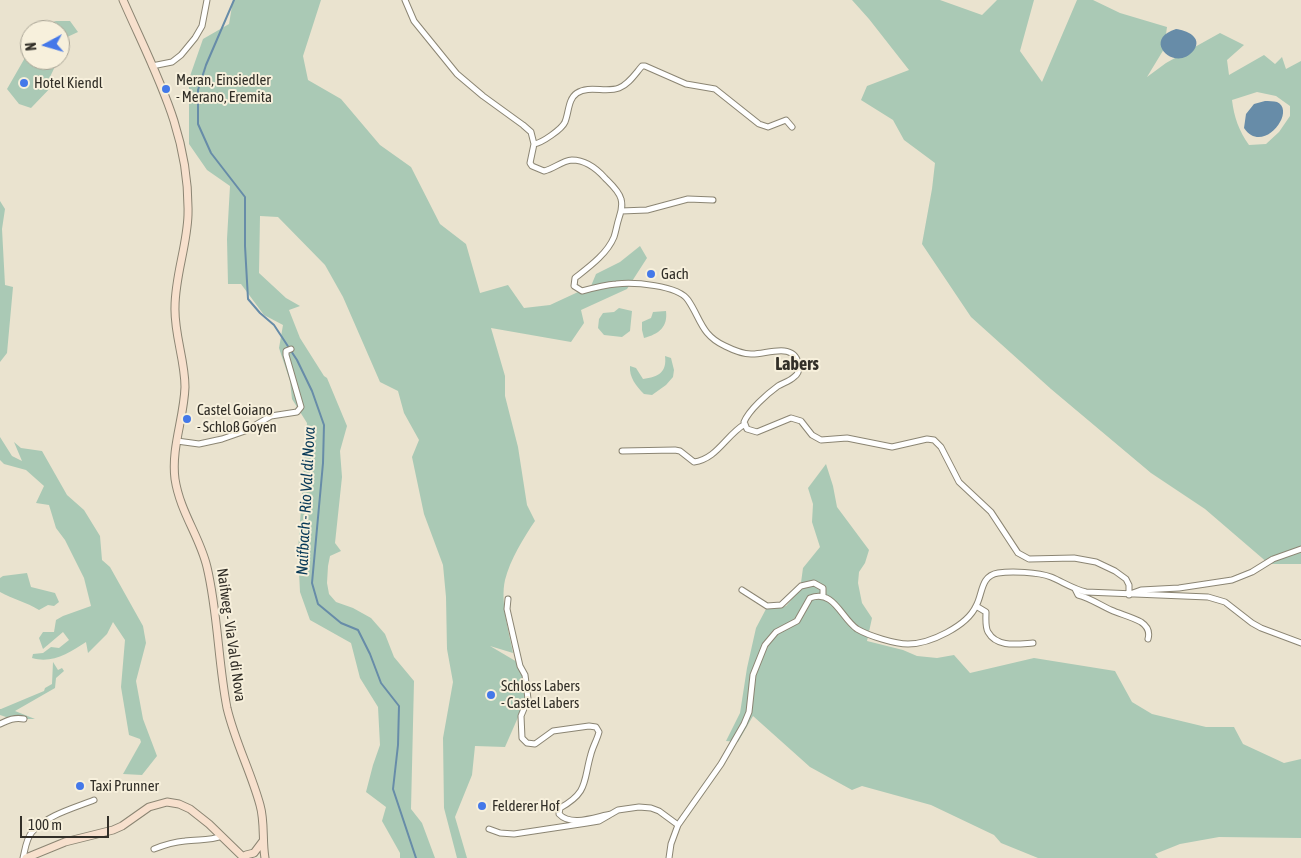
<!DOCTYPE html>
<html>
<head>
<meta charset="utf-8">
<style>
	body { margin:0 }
	#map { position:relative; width:1301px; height:858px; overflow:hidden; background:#eae3cf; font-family:"Asap Condensed",sans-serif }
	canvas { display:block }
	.north { position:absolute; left:20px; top:20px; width:50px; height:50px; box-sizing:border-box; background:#f7f0dc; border:1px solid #a8a394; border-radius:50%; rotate:264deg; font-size:14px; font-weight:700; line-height:20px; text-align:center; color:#322f28 }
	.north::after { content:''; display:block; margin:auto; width:18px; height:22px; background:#4478e9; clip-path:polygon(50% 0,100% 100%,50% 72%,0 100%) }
	.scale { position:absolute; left:20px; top:816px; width:89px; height:22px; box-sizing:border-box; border:2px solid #322f28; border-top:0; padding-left:6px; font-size:15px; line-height:18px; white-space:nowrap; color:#322f28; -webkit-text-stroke:4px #f7f0dc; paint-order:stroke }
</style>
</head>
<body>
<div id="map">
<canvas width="1301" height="858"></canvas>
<div class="north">N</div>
<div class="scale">100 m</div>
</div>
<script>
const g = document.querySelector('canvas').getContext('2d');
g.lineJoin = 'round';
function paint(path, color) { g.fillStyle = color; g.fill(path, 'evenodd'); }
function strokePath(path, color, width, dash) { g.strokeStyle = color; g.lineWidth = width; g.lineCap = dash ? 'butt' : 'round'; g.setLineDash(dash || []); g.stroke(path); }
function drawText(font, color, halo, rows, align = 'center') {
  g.font = font + ' "Asap Condensed",sans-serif'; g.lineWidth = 4; g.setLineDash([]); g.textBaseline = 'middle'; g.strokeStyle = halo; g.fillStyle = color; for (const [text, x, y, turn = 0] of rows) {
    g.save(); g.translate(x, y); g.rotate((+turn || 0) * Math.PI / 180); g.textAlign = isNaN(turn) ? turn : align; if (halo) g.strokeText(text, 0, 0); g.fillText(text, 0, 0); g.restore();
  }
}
const green = new Path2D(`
	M 233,0 L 321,0 L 303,56 L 308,80 L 341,99 L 380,145 L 411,167 L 440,224 L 466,244 L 480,293 L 508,285 L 524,308 L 550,305 L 591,286 L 596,274 L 620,262 L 640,246 L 647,258 L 627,289 L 581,310 L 584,323 L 571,342 L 491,328 L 505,376 L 505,396 L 518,447 L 527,505 L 535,521 C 524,537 510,560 505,580 C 500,602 509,631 513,653 L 490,646 L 524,666 L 523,684 L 526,699 L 505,747 L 475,746 L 472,775 L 455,817 L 467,858 L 457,858 L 444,808 L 443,738 L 453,682 L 447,649 L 446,597 L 443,565 L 424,514 L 412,457 L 419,440 L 404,413 L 398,391 L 380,382 L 343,297 L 325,265 L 278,217 L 260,216 L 259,273 L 286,298 L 300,306 L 289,310 L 300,338 L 324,376 L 327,378 L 347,426 L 340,451 L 342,477 L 335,543 L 341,551 L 330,556 L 328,566 L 327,583 L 329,594 L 336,602 L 353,608 L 371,618 L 385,634 L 394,657 L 414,681 L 411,809 L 422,823 L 435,858 L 400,858 L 400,853 L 382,821 L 386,807 L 366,792 L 373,765 L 380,745 L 378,707 L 360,678 L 351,643 L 310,620 L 300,592 L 298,551 L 307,423 L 292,399 L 290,381 L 279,348 L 283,325 L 264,315 L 241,284 L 228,284 L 227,239 L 230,186 L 207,170 L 189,144 L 189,79 L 203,39 L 229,24 Z
	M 852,0 L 940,0 L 982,15 L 997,0 L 1034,0 L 1020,51 L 1042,82 L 1077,0 L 1093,0 L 1120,13 L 1167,27 L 1164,49 L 1147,77 L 1166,63 L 1220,33 L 1244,45 L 1227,60 L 1229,75 L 1264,55 L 1275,64 L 1282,57 L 1286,69 L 1301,61 L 1301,564 L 1269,564 L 1205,509 L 1151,473 L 1051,389 L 971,317 L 922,244 L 932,189 L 935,163 L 904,140 L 893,120 L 861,100 L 867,86 L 909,70 L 869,19 ZM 1257,92 L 1276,96 L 1290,106 L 1290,116 L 1279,132 L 1266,144 L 1249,145 C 1239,131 1234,117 1232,100 Z
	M 56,21 L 70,21 L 78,32 L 65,38 L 68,52 L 63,53 L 63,60 L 60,59 L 60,30 L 39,30 L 41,26 Z
	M 30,49 L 30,60 L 58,60 L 50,77 L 57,81 L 31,108 L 19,104 L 7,89 Z
	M 0,201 L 5,209 L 2,229 L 5,285 L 13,287 L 7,353 L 0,362 Z
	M 619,308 L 632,311 L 630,331 L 622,337 L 604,335 L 598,328 L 599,319 L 603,313 L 614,312 Z
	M 666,311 C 668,327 659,334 644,338 L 642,330 L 642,322 L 651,318 L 653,312 Z
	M 665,356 L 671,358 L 674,370 L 673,377 L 666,385 L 652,395 L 644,394 C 636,386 629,377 630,366 L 636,368 L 643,379 C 659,377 667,372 665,356 Z
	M 0,437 L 12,456 L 22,461 L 14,442 L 21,448 L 42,451 L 67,495 L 84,510 L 100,536 L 102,560 L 110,567 L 143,626 L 146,643 L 136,681 L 143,719 L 157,756 L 142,775 L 123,774 L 141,742 L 140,739 L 129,735 L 121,687 L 125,640 L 113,622 L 107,634 L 88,653 L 86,642 C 69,653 52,664 32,658 L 33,654 L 43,653 L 51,647 L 59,648 L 69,640 L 63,632 L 43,649 L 39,638 L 43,632 L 54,632 L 56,620 L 63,616 L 91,606 L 84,578 L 65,540 L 56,528 L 49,505 L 36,503 L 44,486 L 26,470 L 4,464 L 0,460 Z
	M 826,464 L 833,486 L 837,507 L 869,550 L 865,563 L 859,572 L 858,583 L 862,603 L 872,618 L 867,641 L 903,650 L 917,656 L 937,658 L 954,655 L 970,673 L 1034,658 L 1115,671 L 1132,702 L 1152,714 L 1206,727 L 1234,727 L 1243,744 L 1284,763 L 1301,759 L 1301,838 L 1219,837 L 1180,844 L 1155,854 L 1158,858 L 1038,858 L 1001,843 L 994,835 L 931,805 L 862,786 L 852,790 L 810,767 L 753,716 L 738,742 L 726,741 L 740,713 L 747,668 L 756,628 L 766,609 L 786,606 L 800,590 L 803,568 L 820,547 L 812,522 L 813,504 L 808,488 Z
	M 27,573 L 31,587 L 55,593 L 59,602 L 54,606 L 48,605 L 39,610 C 26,602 13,599 0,592 L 0,578 L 3,576 Z
	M 53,662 L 58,670 L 62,668 L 64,671 L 56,678 L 55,688 L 15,711 L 35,719 L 12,719 L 0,715 L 0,709 L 1,709 L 44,691 L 45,688 L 52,684 Z`);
const water = new Path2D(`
	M 1176,29 C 1186,30 1203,37 1194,50 C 1176,74 1140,40 1176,29 Z
	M 1265,101 C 1268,101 1274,101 1277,102 C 1297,111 1263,156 1244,128 L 1246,114 L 1254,104 Z`);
const stream = new Path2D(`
	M 234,0 L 206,65 L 198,90 L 198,124 L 211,153 L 245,197 L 245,246 L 248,299 L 260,313 L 274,325 L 297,360 L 312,391 L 324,425 L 323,463 L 312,583 L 318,604 L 341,623 L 358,630 L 370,654 L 381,683 L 399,706 L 398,745 L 393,789 L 416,858`);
const street = new Path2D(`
	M 405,0 L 414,21 L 457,74 L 483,96 L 523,125 L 531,132 L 534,144
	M 152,66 L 172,62 L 181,55 L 195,38 L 202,26 L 207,0
	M 792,127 L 786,120 L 768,127 L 759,124 L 715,89 L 686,84 L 645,66 L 642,66 C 635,74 629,84 619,88 C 606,93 589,85 577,93 C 568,99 569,112 565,122 C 562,129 542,143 534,144 L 530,163 L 532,166 L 544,171 C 554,169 561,161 572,160 C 585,160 597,169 605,178 C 611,184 619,191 621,199 C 623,206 621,212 619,218 C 617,224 616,231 614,237 C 607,254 589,267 575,278 L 574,286 L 582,291 C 593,288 604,285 616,284 C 633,282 678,285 688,300 C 701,319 701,335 725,346 C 733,350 742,354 751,354 C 766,355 796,340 799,367 C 799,371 797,375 794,377 C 790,381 783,383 778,386 C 767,394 749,410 744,422 L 747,429 L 757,432 L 791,418 L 801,421 L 812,435 L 821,440 L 847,438 L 892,447 L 927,439 L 934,440 L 941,447 L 959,482 L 991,512 L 1018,553 L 1029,559 L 1074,558 L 1096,562 L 1115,571 L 1126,579 L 1129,585 L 1129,595
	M 621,211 L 647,210 L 688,199 L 713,200
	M 177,441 L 199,444 L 222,439 L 245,431 L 271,416 L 297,412 L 301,407 L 286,355 L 286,351 L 291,349
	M 622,451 L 675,450 L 680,451 L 694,462 C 717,459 726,435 745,424
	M 1075,589 L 1078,595 C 1090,598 1100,605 1111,610 C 1120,614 1132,617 1141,622 C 1147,626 1150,632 1148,639
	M 742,590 L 767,606 L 781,605 L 801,586 L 814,583 L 823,588 L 823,595
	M 1130,594 L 1141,590 L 1179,588 L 1232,580 L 1252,572 L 1273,559 L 1301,549
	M 508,599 L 507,609 L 520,666 L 525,675 L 528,699 L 521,716 L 522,738 L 527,743 L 535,744 L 553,731 L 589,726 L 596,727 L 599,732 C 597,740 593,746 591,754 C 583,781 589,792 560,808 L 559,814 C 571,827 595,817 611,814
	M 976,606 L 986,612 C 986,618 985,627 988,632 C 997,648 1018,644 1033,643
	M 0,724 C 8,720 15,717 24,719
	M 489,829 L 500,833 L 514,834 L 587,823 L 599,821 L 618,810 L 639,807 L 651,808 L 659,811 L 678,825
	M 154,849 C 164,845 174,842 185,841 C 198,839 210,841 222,836
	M 23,858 C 25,850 26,839 32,832 C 47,815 74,808 94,800
	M 669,858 L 671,844 L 678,825 L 721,764 L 744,724 L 749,712 L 753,675 L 765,645 L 776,632 L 797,621 L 810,598 C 834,589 841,618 857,629 C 869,636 895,644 908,644 C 930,644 967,626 976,606 C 983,594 980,576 998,573 C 1011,571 1038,572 1051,577 C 1063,582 1073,589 1086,592 L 1208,597 L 1225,602 L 1252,623 L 1261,628 L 1301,643`);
const secondary = new Path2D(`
	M 123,0 C 155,73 190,133 188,215 C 187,246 175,276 175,307 C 174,334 185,360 185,387 C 184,418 171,448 175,479 C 180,512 200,537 207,567 C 218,613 218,662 227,708 C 235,742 251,772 260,805 C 265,822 262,841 265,858
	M 246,855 L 254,853 L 263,841
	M 26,858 L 65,842 L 113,830 L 122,826 L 149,807 L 167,802 L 179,804 L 190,809 L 209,824 L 244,858`);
const markers = [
	[24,83,5,"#4478e9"],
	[166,89,5,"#4478e9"],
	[651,274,5,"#4478e9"],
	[187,419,5,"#4478e9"],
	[491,695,5,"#4478e9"],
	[80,786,5,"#4478e9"],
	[482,806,5,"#4478e9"]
];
const poiNames = [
	["Meran, Einsiedler",176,80],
	["- Merano, Eremita",176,97],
	["Hotel Kiendl",34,83],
	["Gach",661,274],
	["Castel Goiano",197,410],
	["- Schloß Goyen",197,427],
	["Schloss Labers",501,686],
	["- Castel Labers",501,703],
	["Taxi Prunner",90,786],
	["Felderer Hof",492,806]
];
const streetNames = [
	["Naifweg - Via Val di Nova",231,635,82]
];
const waterNames = [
	["Naifbach - Rio Val di Nova",306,501,-87]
];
const quarterNames = [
	["Labers",797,364]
];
paint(green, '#aac9b5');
paint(water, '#678ca8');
strokePath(stream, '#678ca8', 2);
strokePath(street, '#8b8573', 7);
strokePath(secondary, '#8b8573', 9);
strokePath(street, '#fff', 5);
strokePath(secondary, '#f7e0cd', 7);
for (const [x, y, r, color] of markers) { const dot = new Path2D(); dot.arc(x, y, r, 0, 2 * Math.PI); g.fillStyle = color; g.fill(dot); strokePath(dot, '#f7f0dc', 2); }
drawText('15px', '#322f28', '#f7f0dc', poiNames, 'left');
drawText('15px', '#322f28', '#f7f0dc', streetNames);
drawText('italic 16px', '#093a58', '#f7f0dc', waterNames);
drawText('bold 18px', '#322f28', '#f7f0dc', quarterNames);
</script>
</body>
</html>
